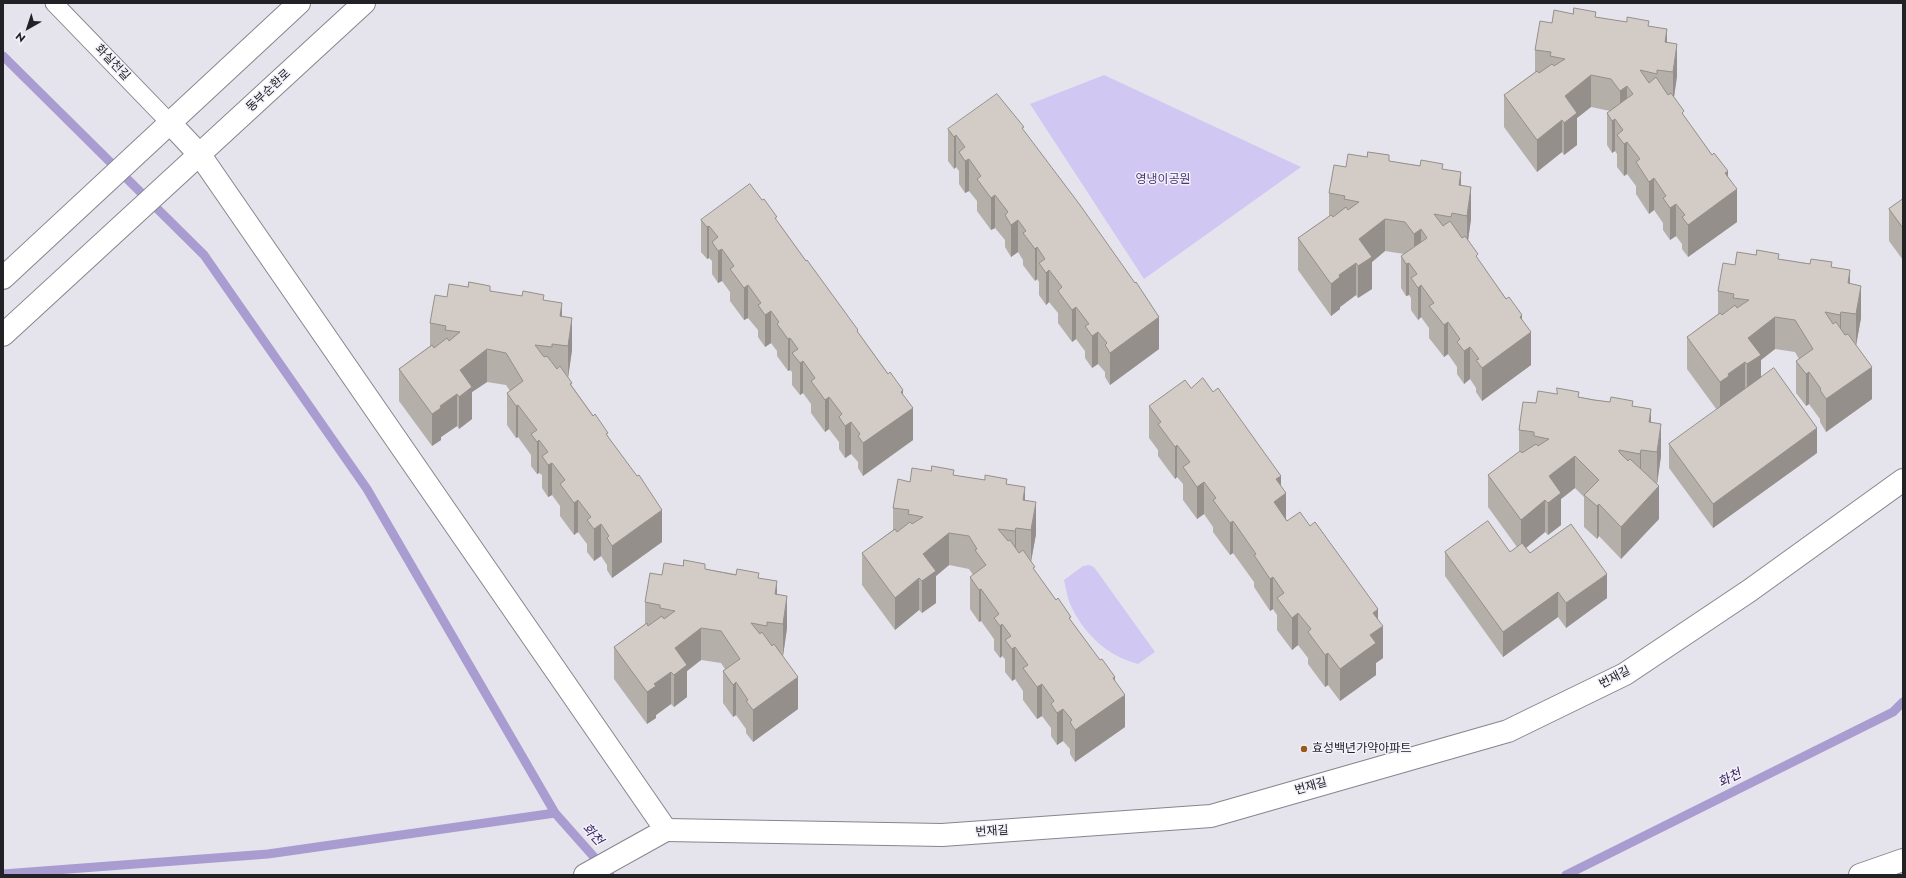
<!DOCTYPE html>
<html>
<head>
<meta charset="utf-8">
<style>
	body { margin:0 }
	#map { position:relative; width:1906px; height:878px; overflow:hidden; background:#e5e4ec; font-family:Jost,sans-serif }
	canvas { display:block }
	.frame { position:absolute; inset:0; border:4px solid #222125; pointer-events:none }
	.north { position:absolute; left:8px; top:8px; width:40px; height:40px; -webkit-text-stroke:3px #f3f1f9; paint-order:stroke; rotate:219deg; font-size:11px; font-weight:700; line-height:16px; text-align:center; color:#222125 }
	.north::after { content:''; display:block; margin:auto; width:14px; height:18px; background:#222125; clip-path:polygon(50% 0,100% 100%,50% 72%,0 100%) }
</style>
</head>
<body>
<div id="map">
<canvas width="1906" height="878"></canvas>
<div class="frame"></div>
<div class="north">N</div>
</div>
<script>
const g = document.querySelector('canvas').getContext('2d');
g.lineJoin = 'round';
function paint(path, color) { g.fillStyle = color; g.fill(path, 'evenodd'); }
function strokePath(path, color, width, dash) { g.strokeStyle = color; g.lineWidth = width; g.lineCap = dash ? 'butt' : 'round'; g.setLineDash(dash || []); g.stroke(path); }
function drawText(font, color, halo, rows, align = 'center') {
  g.font = font + ' Jost,"Noto Sans KR",sans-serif'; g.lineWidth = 3; g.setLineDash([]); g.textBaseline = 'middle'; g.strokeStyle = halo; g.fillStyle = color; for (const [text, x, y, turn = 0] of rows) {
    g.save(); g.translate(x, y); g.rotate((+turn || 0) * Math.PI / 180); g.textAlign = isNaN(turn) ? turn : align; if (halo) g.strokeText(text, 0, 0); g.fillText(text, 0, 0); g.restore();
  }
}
const green = new Path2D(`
	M 1104,75 L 1301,167 L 1144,279 L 1030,104 Z
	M 1089,565 L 1094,567 L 1155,652 L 1138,664 C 1107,656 1083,633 1070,604 C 1067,597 1066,588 1064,580 L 1083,566 Z`);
const stream = new Path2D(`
	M 3,56 L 204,255 L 367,489 L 555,813 L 610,875
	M 3,874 L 268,854 L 555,813
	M 1566,875 L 1893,712 L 1903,702`);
const lane = new Path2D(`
	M 54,3 L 170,123`);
const street = new Path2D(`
	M 200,155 L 666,830 L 585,875
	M 1860,875 L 1903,860`);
const secondary = new Path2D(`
	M 170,123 L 200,155
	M 3,278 L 299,3
	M 3,335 L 364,3
	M 666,830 L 942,835 L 1211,816 L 1508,731 L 1625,674 L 1749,591 L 1903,480`);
const wall = new Path2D(`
	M 1596,17 L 1649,26 L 1667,42 L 1677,76 L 1674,97 L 1684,116 L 1728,177 L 1737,222 L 1688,257 L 1682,249 L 1682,244 L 1676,236 L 1670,240 L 1663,230 L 1663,223 L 1654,210 L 1649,214 L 1636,194 L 1636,186 L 1627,174 L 1624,176 L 1617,167 L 1617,154 L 1615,151 L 1612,153 L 1607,145 L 1607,113 L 1610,111 L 1591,107 L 1577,118 L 1577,145 L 1564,155 L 1562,152 L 1537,172 L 1504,127 L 1504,95 L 1535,72 L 1535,50 L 1552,23 Z
	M 948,129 L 1024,131 L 1159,349 L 1110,385 L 1105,377 L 1105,372 L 1098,364 L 1092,368 L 1085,358 L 1085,351 L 1076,339 L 1072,342 L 1058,323 L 1058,313 L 1049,302 L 1046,305 L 1039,295 L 1039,282 L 1037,279 L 1035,281 L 1023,265 L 1023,260 L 1018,252 L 1011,257 L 1005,247 L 1005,240 L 995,228 L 991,230 L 977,211 L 977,201 L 969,191 L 965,193 L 959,184 L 959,171 L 956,167 L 954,169 L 948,161 Z
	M 1389,161 L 1443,169 L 1461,185 L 1471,219 L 1468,241 L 1478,260 L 1522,320 L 1531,365 L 1482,401 L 1476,392 L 1476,388 L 1470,379 L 1464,384 L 1457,374 L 1457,367 L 1448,354 L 1444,357 L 1429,338 L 1429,328 L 1421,317 L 1418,320 L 1411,310 L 1411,298 L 1409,295 L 1406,296 L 1401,288 L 1401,256 L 1404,254 L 1385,251 L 1372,262 L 1372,289 L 1358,298 L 1356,295 L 1340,307 L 1340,309 L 1331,316 L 1298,270 L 1298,238 L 1329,216 L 1329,193 Z
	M 1903,199 L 1903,260 L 1889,241 L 1889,209 Z
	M 701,220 L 777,221 L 903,394 L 913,440 L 863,476 L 858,468 L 858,462 L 851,454 L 845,458 L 839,449 L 839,442 L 829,429 L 825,432 L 811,413 L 811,404 L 803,393 L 800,395 L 792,385 L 792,372 L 790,370 L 788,371 L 777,356 L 777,351 L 771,343 L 765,347 L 758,337 L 758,330 L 748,318 L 744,320 L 730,301 L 730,292 L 722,281 L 718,283 L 712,274 L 712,261 L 709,258 L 707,259 L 701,252 Z
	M 1779,259 L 1832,267 L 1850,284 L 1861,318 L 1856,345 L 1872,399 L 1826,432 L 1820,422 L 1820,419 L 1809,404 L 1806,406 L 1796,393 L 1796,361 L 1799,359 L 1795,352 L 1775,349 L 1761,360 L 1761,378 L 1817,453 L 1713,528 L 1669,468 L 1669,444 L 1717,410 L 1687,369 L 1687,337 L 1718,314 L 1718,291 L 1735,265 Z
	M 490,291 L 544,300 L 562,316 L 572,350 L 568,377 L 572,386 L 608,436 L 662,542 L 612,578 L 607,570 L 607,565 L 601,556 L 594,561 L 587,552 L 587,544 L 578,532 L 574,535 L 560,516 L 560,506 L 552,495 L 548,497 L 542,488 L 542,475 L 539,473 L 537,474 L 531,466 L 531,455 L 518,437 L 516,438 L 507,425 L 507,393 L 510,391 L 506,385 L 487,382 L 472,392 L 472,419 L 459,429 L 457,426 L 441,437 L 441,440 L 432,446 L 399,401 L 399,369 L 430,346 L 430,323 L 447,297 Z
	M 1191,388 L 1213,392 L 1281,486 L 1286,519 L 1378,619 L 1383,658 L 1376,663 L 1376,675 L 1340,701 L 1328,685 L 1325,687 L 1308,664 L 1308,658 L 1298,645 L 1292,650 L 1277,630 L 1277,615 L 1273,609 L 1270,611 L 1254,587 L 1254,582 L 1233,553 L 1230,555 L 1213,532 L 1213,527 L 1204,514 L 1197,519 L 1183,500 L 1183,484 L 1177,477 L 1175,479 L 1158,456 L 1158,450 L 1149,438 L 1149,406 Z
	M 1579,397 L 1633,406 L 1651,422 L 1661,456 L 1657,484 L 1659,519 L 1621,559 L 1599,536 L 1597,539 L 1584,527 L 1584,497 L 1575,488 L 1561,499 L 1561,525 L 1548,535 L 1545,532 L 1526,548 L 1530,553 L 1607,598 L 1566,628 L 1558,617 L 1503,657 L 1445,576 L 1445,552 L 1510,552 L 1517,547 L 1488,507 L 1488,475 L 1519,452 L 1519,430 L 1536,403 Z
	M 954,475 L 1007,484 L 1025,500 L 1036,534 L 1031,561 L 1035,571 L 1115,681 L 1125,727 L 1075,762 L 1070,754 L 1070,749 L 1063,741 L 1057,745 L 1051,736 L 1051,728 L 1042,716 L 1037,719 L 1023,700 L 1023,691 L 1015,679 L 1012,681 L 1005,672 L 1005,659 L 1002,656 L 1000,658 L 994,650 L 994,639 L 981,621 L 979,622 L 970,609 L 970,577 L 973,575 L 969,569 L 949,565 L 936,576 L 936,603 L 922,613 L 919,610 L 895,630 L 862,585 L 862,553 L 893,530 L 893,508 L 910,482 Z
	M 705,569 L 759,578 L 777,594 L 787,628 L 783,656 L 798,709 L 753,742 L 746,733 L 746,729 L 736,715 L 733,717 L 723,703 L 723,671 L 725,669 L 721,663 L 701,660 L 687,671 L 687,697 L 674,707 L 671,704 L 656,715 L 656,718 L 647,724 L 614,679 L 614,647 L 645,624 L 645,602 L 662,575 Z`);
const shadedWall = new Path2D(`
	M 1667,29 L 1667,61 L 1665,42 Z
	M 1677,44 L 1677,76 L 1673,104 L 1673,72 Z
	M 1591,75 L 1591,107 L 1577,118 L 1577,145 L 1564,155 L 1564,123 L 1565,96 Z
	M 1627,86 L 1627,118 L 1620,123 L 1620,91 Z
	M 1615,119 L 1615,151 L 1612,153 L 1612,121 Z
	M 1562,120 L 1562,152 L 1537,172 L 1537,140 Z
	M 956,135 L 956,167 L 954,169 L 954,137 Z
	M 1627,142 L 1627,174 L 1624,176 L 1624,144 Z
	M 969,159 L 969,191 L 965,193 L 965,161 Z
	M 1728,171 L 1728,196 L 1737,189 L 1737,222 L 1688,257 L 1688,225 L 1725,173 Z
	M 1461,172 L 1461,204 L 1459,185 Z
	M 1654,178 L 1654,210 L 1649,214 L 1649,182 Z
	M 1471,187 L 1471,219 L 1467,248 L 1467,216 Z
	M 995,195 L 995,228 L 991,230 L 991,198 Z
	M 1676,204 L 1676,236 L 1670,240 L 1670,208 Z
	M 1385,219 L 1385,251 L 1372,262 L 1372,289 L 1358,298 L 1358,266 L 1359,239 Z
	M 1018,220 L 1018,252 L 1011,257 L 1011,225 Z
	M 709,226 L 709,258 L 707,259 L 707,227 Z
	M 1421,229 L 1421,261 L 1414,266 L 1414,234 Z
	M 1037,247 L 1037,279 L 1035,281 L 1035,249 Z
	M 722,249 L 722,281 L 718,283 L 718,251 Z
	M 1356,263 L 1356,295 L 1340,307 L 1340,309 L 1331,316 L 1331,284 L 1339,275 Z
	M 1409,263 L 1409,295 L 1406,296 L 1406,264 Z
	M 1049,270 L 1049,302 L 1046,305 L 1046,273 Z
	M 1850,270 L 1850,302 L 1848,283 Z
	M 748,285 L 748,318 L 744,320 L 744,288 Z
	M 1421,285 L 1421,317 L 1418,320 L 1418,288 Z
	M 1861,286 L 1861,318 L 1856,346 L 1856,314 Z
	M 562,303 L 562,335 L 560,316 Z
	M 1076,307 L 1076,339 L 1072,342 L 1072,310 Z
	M 771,311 L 771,343 L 765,347 L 765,315 Z
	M 1841,312 L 1841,344 L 1840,347 L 1840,315 Z
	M 1522,315 L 1522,339 L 1531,332 L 1531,365 L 1482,401 L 1482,368 L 1520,317 Z
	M 1159,317 L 1159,349 L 1110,385 L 1110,353 Z
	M 1775,317 L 1775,349 L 1761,360 L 1761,387 L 1747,396 L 1747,364 L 1748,338 Z
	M 572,318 L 572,350 L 568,378 L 568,346 Z
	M 1448,322 L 1448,354 L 1444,357 L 1444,325 Z
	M 1098,332 L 1098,364 L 1092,368 L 1092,336 Z
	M 790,338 L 790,370 L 788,371 L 788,339 Z
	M 1470,347 L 1470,379 L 1464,384 L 1464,351 Z
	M 487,349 L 487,382 L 472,392 L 472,419 L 459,429 L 459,397 L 460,370 Z
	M 803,361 L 803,393 L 800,395 L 800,363 Z
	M 1745,362 L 1745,394 L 1720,414 L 1720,382 L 1728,374 Z
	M 1872,367 L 1872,399 L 1826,432 L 1826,399 Z
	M 1809,372 L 1809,404 L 1806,406 L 1806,374 Z
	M 903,390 L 903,415 L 913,408 L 913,440 L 863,476 L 863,443 Z
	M 457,394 L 457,426 L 441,437 L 441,440 L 432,446 L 432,414 L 440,406 Z
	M 829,397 L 829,429 L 825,432 L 825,400 Z
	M 518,405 L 518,437 L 516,438 L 516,406 Z
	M 1651,409 L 1651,441 L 1649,422 Z
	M 851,422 L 851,454 L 845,458 L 845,426 Z
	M 1661,424 L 1661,456 L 1657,484 L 1657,452 Z
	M 1817,428 L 1817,453 L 1713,528 L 1713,504 Z
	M 539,440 L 539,473 L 537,474 L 537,442 Z
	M 1177,445 L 1177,477 L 1175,479 L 1175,447 Z
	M 1641,450 L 1641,482 L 1640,486 L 1640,454 Z
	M 1575,456 L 1575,488 L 1561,499 L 1561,525 L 1548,535 L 1548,503 L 1549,476 Z
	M 552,463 L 552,495 L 548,497 L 548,465 Z
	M 1281,476 L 1281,496 L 1286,493 L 1286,525 L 1274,502 L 1276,479 Z
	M 1204,482 L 1204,514 L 1197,519 L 1197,487 Z
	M 1659,486 L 1659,519 L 1621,559 L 1621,527 Z
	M 1025,487 L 1025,519 L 1023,500 Z
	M 578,500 L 578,532 L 574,535 L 574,503 Z
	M 1545,500 L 1545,532 L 1521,552 L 1521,520 Z
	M 1036,502 L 1036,534 L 1031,562 L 1031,530 Z
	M 1599,504 L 1599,536 L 1597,539 L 1597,506 Z
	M 662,510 L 662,542 L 612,578 L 612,546 Z
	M 1233,521 L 1233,553 L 1230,555 L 1230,523 Z
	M 601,524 L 601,556 L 594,561 L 594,529 Z
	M 1016,528 L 1016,560 L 1015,563 L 1015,531 Z
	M 949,533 L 949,565 L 936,576 L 936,603 L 922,613 L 922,581 L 923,554 Z
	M 1607,574 L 1607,598 L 1566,628 L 1566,603 Z
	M 1273,577 L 1273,609 L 1270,611 L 1270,579 Z
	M 919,578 L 919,610 L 895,630 L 895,598 Z
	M 777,581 L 777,613 L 775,594 Z
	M 981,589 L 981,621 L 979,622 L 979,590 Z
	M 1558,592 L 1558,617 L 1503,657 L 1503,632 Z
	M 787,596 L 787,628 L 783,656 L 783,624 Z
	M 1378,609 L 1378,629 L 1383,626 L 1383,658 L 1376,663 L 1376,675 L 1340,701 L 1340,669 L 1370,635 L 1373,613 Z
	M 1298,613 L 1298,645 L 1292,650 L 1292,618 Z
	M 1002,624 L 1002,656 L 1000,658 L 1000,626 Z
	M 701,628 L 701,660 L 687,671 L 687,697 L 674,707 L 674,675 L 675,648 Z
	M 1015,647 L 1015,679 L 1012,681 L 1012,649 Z
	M 1328,653 L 1328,685 L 1325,687 L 1325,655 Z
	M 671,672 L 671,704 L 656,715 L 656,718 L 647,724 L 647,692 L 654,684 Z
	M 798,677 L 798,709 L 753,742 L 753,710 Z
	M 1115,677 L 1115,702 L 1125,695 L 1125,727 L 1075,762 L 1075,730 L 1113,678 Z
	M 736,682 L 736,715 L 733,717 L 733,685 Z
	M 1042,684 L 1042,716 L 1037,719 L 1037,687 Z
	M 1063,709 L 1063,741 L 1057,745 L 1057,713 Z`);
const building = new Path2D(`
	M 1574,8 L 1596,12 L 1595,17 L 1627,22 L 1627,17 L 1649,21 L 1648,26 L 1667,29 L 1665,42 L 1677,44 L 1673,72 L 1657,70 L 1657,74 L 1640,70 L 1649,83 L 1656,77 L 1668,95 L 1671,93 L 1684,111 L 1682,113 L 1712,155 L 1714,153 L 1728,171 L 1725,173 L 1737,189 L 1688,225 L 1682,217 L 1685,215 L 1676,204 L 1670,208 L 1663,198 L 1666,196 L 1654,178 L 1649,182 L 1636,162 L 1640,159 L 1627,142 L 1624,144 L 1617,135 L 1623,130 L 1615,119 L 1612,121 L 1607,113 L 1633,94 L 1627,86 L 1620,91 L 1611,79 L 1591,75 L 1565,96 L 1577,113 L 1564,123 L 1562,120 L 1537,140 L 1504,95 L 1537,71 L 1539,73 L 1552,64 L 1554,66 L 1565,59 L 1550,56 L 1551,52 L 1535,50 L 1540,21 L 1552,23 L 1554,10 L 1573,14 Z
	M 997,94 L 1024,127 L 1022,128 L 1080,205 L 1135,283 L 1136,282 L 1159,317 L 1110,353 L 1105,345 L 1107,343 L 1098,332 L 1092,336 L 1085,326 L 1089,324 L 1076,307 L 1072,310 L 1058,291 L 1062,287 L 1049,270 L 1046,273 L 1039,263 L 1045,259 L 1037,247 L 1035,249 L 1023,233 L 1026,231 L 1018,220 L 1011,225 L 1005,215 L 1008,212 L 995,195 L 991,198 L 977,179 L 981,176 L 969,159 L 965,161 L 959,152 L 965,147 L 956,135 L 954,137 L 948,129 Z
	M 1368,152 L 1389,155 L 1389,161 L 1420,166 L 1421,160 L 1443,164 L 1442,169 L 1461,172 L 1459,185 L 1471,187 L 1467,216 L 1452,213 L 1451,217 L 1434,214 L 1443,226 L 1450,221 L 1462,238 L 1465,236 L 1478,254 L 1476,256 L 1506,299 L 1509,297 L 1522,315 L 1520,317 L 1531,332 L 1482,368 L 1476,360 L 1479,359 L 1470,347 L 1464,351 L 1457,342 L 1460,339 L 1448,322 L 1444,325 L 1429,306 L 1434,303 L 1421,285 L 1418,288 L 1411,278 L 1417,274 L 1409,263 L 1406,264 L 1401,256 L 1427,238 L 1421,229 L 1414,234 L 1405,222 L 1385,219 L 1359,239 L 1372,257 L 1358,266 L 1356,263 L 1339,275 L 1340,277 L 1331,284 L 1298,238 L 1331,215 L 1333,217 L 1346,207 L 1348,210 L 1359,202 L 1344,199 L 1345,196 L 1329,193 L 1334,165 L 1346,167 L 1348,154 L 1367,157 Z
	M 750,184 L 762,200 L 764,199 L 777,217 L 775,218 L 806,261 L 807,260 L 858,330 L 857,331 L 888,374 L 890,372 L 903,390 L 901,392 L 913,408 L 863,443 L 858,436 L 860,434 L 851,422 L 845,426 L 839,417 L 842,414 L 829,397 L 825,400 L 811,381 L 815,378 L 803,361 L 800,363 L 792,353 L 798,349 L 790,338 L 788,339 L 777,324 L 779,322 L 771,311 L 765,315 L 758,305 L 761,303 L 748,285 L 744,288 L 730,269 L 734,266 L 722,249 L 718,251 L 712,242 L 718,237 L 709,226 L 707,227 L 701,220 Z
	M 1903,199 L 1903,228 L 1889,209 Z
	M 1757,250 L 1779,254 L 1778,259 L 1810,264 L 1811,259 L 1832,262 L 1831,267 L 1850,270 L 1848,283 L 1861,286 L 1856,314 L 1841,312 L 1840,315 L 1825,312 L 1833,324 L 1836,322 L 1845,335 L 1848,334 L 1872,367 L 1826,399 L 1820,390 L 1821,389 L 1809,372 L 1806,374 L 1796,361 L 1813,349 L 1795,320 L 1775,317 L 1748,338 L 1761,355 L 1747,364 L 1745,362 L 1728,374 L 1729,376 L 1720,382 L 1687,337 L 1720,313 L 1722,315 L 1735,305 L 1737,308 L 1749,300 L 1733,298 L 1734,294 L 1718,291 L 1723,263 L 1735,265 L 1737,252 L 1756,255 Z
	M 469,282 L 490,286 L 490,291 L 522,296 L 523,291 L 544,295 L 543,300 L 562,303 L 560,316 L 572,318 L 568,346 L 552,344 L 552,347 L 535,345 L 544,357 L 547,356 L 557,369 L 560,366 L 572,383 L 570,384 L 593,416 L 595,414 L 608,433 L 606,434 L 637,476 L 639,475 L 662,510 L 612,546 L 607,538 L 609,536 L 601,524 L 594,529 L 587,520 L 591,517 L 578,500 L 574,503 L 560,484 L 565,480 L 552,463 L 548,465 L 542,456 L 548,452 L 539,440 L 537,442 L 531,434 L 537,430 L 518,405 L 516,406 L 507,393 L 523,381 L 506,353 L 487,349 L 460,370 L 472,387 L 459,397 L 457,394 L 440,406 L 441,408 L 432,414 L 399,369 L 432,345 L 434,348 L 447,338 L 449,341 L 460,332 L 445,330 L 446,326 L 430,323 L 435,295 L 447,297 L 449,284 L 468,287 Z
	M 1774,368 L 1817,428 L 1713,504 L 1669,444 Z
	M 1203,378 L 1213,392 L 1218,388 L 1281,476 L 1276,479 L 1286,493 L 1274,502 L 1287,521 L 1300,512 L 1310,526 L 1315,522 L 1378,609 L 1373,613 L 1383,626 L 1370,635 L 1376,643 L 1340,669 L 1328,653 L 1325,655 L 1308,632 L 1311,629 L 1298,613 L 1292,618 L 1277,598 L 1284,593 L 1273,577 L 1270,579 L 1254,555 L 1256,554 L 1233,521 L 1230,523 L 1213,500 L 1216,498 L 1204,482 L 1197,487 L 1183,467 L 1190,462 L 1177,445 L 1175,447 L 1158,424 L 1161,422 L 1149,406 L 1185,380 L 1191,388 Z
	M 1557,388 L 1579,392 L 1578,397 L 1594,400 L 1610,402 L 1611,397 L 1633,401 L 1632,406 L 1651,409 L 1649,422 L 1661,424 L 1657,452 L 1641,450 L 1640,454 L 1619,450 L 1619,452 L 1628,461 L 1630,459 L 1659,486 L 1621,527 L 1599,504 L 1597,506 L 1584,495 L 1599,480 L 1575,456 L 1549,476 L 1561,493 L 1548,503 L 1545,500 L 1521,520 L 1488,475 L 1520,451 L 1522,453 L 1536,444 L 1538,446 L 1549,439 L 1534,436 L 1534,432 L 1519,430 L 1523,402 L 1536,403 L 1538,391 L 1557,394 Z
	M 932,466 L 954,470 L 953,475 L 985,480 L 985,475 L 1007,479 L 1006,484 L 1025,487 L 1023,500 L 1036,502 L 1031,530 L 1016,528 L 1015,531 L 998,529 L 1008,541 L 1010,540 L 1019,553 L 1023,550 L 1035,567 L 1033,568 L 1056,600 L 1058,598 L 1071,617 L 1069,618 L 1100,660 L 1102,659 L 1115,677 L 1113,678 L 1125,695 L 1075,730 L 1070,722 L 1072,720 L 1063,709 L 1057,713 L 1051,704 L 1054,701 L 1042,684 L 1037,687 L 1023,668 L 1028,665 L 1015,647 L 1012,649 L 1005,640 L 1011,636 L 1002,624 L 1000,626 L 994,618 L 999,614 L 981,589 L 979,590 L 970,577 L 986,565 L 975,550 L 977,549 L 969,536 L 949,533 L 923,554 L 936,571 L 922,581 L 919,578 L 895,598 L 862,553 L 895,529 L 897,532 L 910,522 L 912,524 L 923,517 L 908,514 L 909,510 L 893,508 L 898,479 L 910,482 L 912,468 L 931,471 Z
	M 1488,521 L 1510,552 L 1522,543 L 1530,553 L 1571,524 L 1607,574 L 1566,603 L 1558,592 L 1503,632 L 1445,552 Z
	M 684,560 L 705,564 L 705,569 L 736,575 L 737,569 L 759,573 L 758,578 L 777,581 L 775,594 L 787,596 L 783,624 L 767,622 L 767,626 L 751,623 L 760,634 L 762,632 L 772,646 L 774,644 L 798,677 L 753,710 L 746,701 L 748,700 L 736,682 L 733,685 L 723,671 L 740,659 L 721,631 L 701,628 L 675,648 L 687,665 L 674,675 L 671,672 L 654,684 L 656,686 L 647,692 L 614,647 L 647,623 L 648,626 L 662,616 L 664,619 L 675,611 L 660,608 L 660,605 L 645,602 L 650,573 L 662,575 L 664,563 L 683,566 Z`);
const markers = [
	[1304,749,4,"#98591f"]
];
const streetNames = [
	["화실천길",112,63,46],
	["동부순환로",269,91,-43],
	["번재길",1615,678,-28],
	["번재길",1311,787,-16],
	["번재길",992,832,-4]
];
const parkNames = [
	["영냉이공원",1163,180]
];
const poiNames = [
	["효성백년가약아파트",1312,749]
];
const waterNames = [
	["화천",1730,779,-27],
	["화천",592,835,48]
];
paint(green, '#d1c7f3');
strokePath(stream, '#a99cd1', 9);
strokePath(lane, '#87858d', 19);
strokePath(street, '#87858d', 24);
strokePath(secondary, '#87858d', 24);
strokePath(lane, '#fff', 17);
strokePath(street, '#fff', 22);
strokePath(secondary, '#fff', 22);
paint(wall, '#b5afaa');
paint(shadedWall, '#948f8b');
paint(building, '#d3ccc6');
strokePath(building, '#948f8b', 1);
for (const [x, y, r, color] of markers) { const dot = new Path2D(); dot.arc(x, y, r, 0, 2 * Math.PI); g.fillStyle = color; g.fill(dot); strokePath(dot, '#f3f1f9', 1.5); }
drawText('12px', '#222125', '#f3f1f9', streetNames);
drawText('12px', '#493576', '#f3f1f9', parkNames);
drawText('12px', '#222125', '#f3f1f9', poiNames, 'left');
drawText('italic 13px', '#382262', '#f3f1f9', waterNames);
</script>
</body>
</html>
